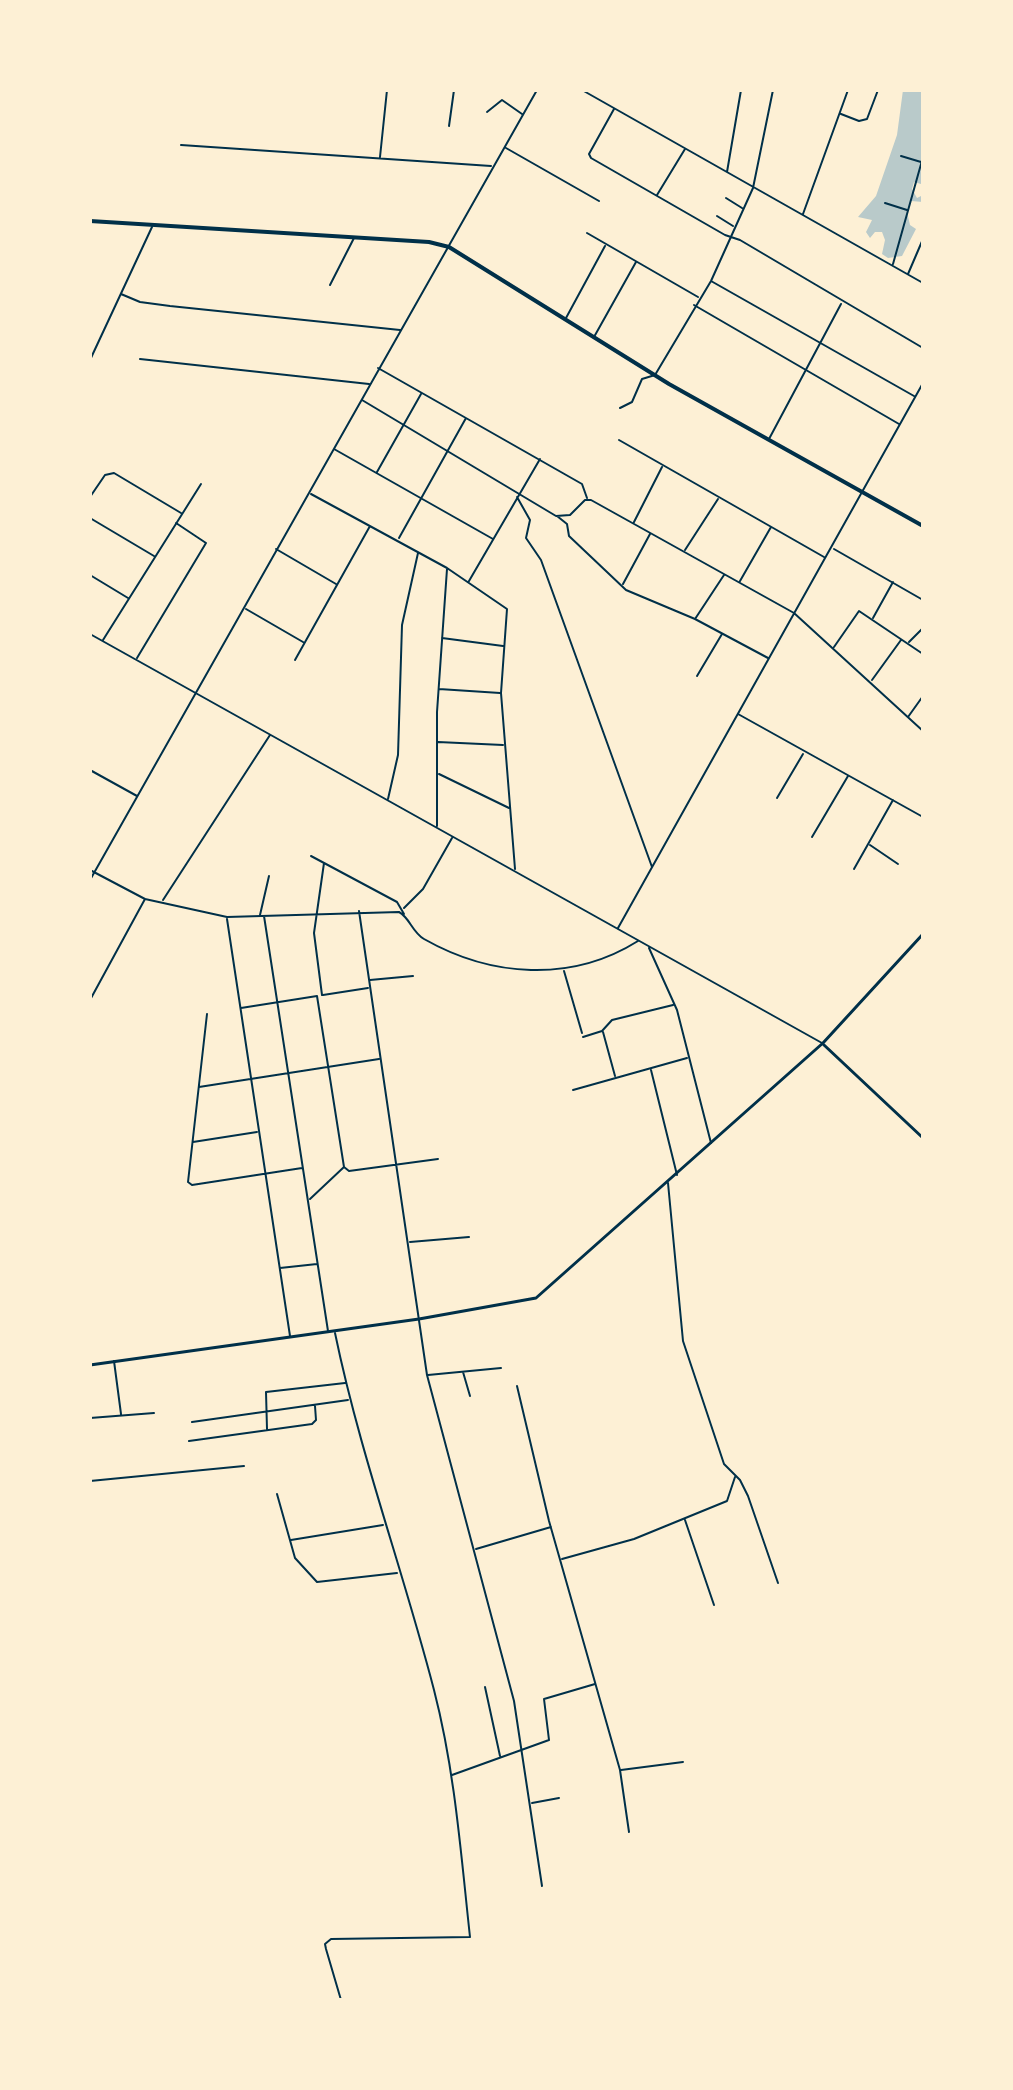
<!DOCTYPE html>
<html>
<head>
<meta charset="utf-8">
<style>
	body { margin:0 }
	#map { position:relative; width:1013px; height:2090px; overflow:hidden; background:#fdf0d5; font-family:"Archivo Narrow",sans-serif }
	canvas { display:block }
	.frame { position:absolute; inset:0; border:92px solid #fdf0d5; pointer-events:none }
</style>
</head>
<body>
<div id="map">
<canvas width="1013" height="2090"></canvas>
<div class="frame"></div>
</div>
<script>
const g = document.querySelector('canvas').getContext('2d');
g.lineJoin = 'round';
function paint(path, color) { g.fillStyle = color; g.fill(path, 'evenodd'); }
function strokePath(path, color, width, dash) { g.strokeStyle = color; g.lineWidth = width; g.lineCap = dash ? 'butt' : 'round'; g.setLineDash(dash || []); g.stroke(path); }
const green = new Path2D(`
	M 903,90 L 923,90 L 923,180 L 921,184 L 914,182 L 912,189 L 917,198 L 923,195 L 923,202 L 911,201 L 907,212 L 910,225 L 916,229 L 902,256 L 888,258 L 882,254 L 885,240 L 882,232 L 875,232 L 870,238 L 866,232 L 872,220 L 858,217 L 876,196 L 897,135 Z`);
const minor = new Path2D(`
	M 582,90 L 923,283
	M 614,109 L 589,154 L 591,158 L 725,235 L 740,240 L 923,348
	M 487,112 L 502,100 L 522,114
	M 841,114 L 859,121 L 867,119 L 878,90
	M 449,126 L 454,90
	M 181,145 L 491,166
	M 506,148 L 599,201
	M 901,156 L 921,162
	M 380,157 L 387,90
	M 727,172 L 741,90
	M 657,195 L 685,149
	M 726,198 L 742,208
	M 885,203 L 907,210
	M 803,214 L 848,90
	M 717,216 L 733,226
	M 587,233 L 698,297
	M 893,264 L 923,157
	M 908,274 L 923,239
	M 711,281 L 914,396
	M 330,285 L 354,238
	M 121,294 L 140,302 L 170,306 L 400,330
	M 694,305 L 899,424
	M 566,318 L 605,246
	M 594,337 L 636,262
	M 140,359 L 369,384
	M 90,360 L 152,227
	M 378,368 L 582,484 L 587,498
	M 362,400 L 556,516 L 570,515 L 585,500 L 591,500 L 794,613 L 923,731
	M 620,408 L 632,402 L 642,379 L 655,375 L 711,281 L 753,188 L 773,90
	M 769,439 L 841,304
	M 619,440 L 824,557
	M 334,449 L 493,539
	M 377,472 L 421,394
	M 311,494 L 447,568 L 507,609 L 501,693 L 515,869
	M 90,497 L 105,475 L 114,473 L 181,513
	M 517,497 L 530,520 L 526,538 L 541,560 L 652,867
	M 557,516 L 567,524 L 569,536 L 626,590 L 695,619 L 768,658
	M 90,518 L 154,556
	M 634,522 L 662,467
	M 399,538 L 466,418
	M 276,549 L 336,584
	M 834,549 L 923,600
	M 685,550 L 718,499
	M 90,575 L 128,598
	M 469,581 L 540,459
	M 740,581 L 771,527
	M 623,584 L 650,534
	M 246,609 L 303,642
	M 873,618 L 893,582
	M 695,619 L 724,575
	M 90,634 L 822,1043
	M 442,638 L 503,646
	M 103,640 L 201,484
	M 909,642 L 923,628
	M 834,647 L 859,611 L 923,654
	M 137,658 L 206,543 L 176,523
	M 295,660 L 370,526
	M 697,676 L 722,634
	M 872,680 L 901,640
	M 439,689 L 500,693
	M 738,714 L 923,817
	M 908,717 L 923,696
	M 438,742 L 503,745
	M 90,770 L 137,796
	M 439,774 L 509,808
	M 777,798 L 803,754
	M 388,799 L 398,755 L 402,625 L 418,553
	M 437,826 L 437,712 L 447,569
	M 812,837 L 848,776
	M 870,845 L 898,864
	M 311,856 L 397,902 L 404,914
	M 854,869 L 893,800
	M 90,870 L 145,899 L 227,917 L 399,912 C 410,918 412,932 424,939 C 491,977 571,983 638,941
	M 90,880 L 537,90
	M 163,900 L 270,735
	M 404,908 L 423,889 L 452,838
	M 359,911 L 427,1375 L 514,1701 L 542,1886
	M 260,915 L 269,876
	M 264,916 L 328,1331
	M 227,919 L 290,1336
	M 618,928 L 923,383
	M 649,948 L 677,1010 L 711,1143
	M 564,971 L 582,1033
	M 370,980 L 413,976
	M 322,995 L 314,933 L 324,863
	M 323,995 L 368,988
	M 317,996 L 344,1167
	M 90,1000 L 145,899
	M 241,1008 L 317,996
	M 207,1014 L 188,1182 L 192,1185 L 302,1168
	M 603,1032 L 615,1076
	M 583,1037 L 602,1031 L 612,1020 L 673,1005
	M 651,1070 L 677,1175
	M 199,1087 L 379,1059
	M 573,1090 L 687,1058
	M 193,1142 L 257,1132
	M 668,1183 L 683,1341 L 724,1464 L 740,1480 L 748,1496 L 778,1583
	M 310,1199 L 344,1167 L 349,1171 L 438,1159
	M 410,1242 L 469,1237
	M 280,1268 L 317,1264
	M 335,1333 C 360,1454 403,1570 434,1690 C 455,1771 461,1855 470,1937 L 331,1939 L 325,1944 L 326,1949 L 341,2000
	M 114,1361 L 121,1414
	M 463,1372 L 470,1396
	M 428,1375 L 501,1368
	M 517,1386 L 549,1521 L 620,1770 L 629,1832
	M 90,1418 L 154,1413
	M 192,1422 L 348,1400
	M 267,1429 L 266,1392 L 345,1383
	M 189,1441 L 312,1424 L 316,1420 L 315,1406
	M 90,1481 L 244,1466
	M 277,1494 L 295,1558 L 317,1582 L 397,1573
	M 685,1520 L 714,1605
	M 291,1540 L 383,1525
	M 476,1549 L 551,1527
	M 562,1559 L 634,1539 L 727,1501 L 735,1477
	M 485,1687 L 500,1756
	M 621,1770 L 683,1762
	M 452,1775 L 549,1740 L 544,1699 L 595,1684
	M 532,1803 L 559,1798`);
const tertiary = new Path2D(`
	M 824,1045 L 923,1138
	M 90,1365 L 419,1319 L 536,1298 L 823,1043 L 923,934`);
const primary = new Path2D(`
	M 90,221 L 429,242 L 449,247 L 669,384 L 923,526`);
paint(green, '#b9caca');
strokePath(minor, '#003049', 2);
strokePath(tertiary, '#003049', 3);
strokePath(primary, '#003049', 4);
</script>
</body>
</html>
